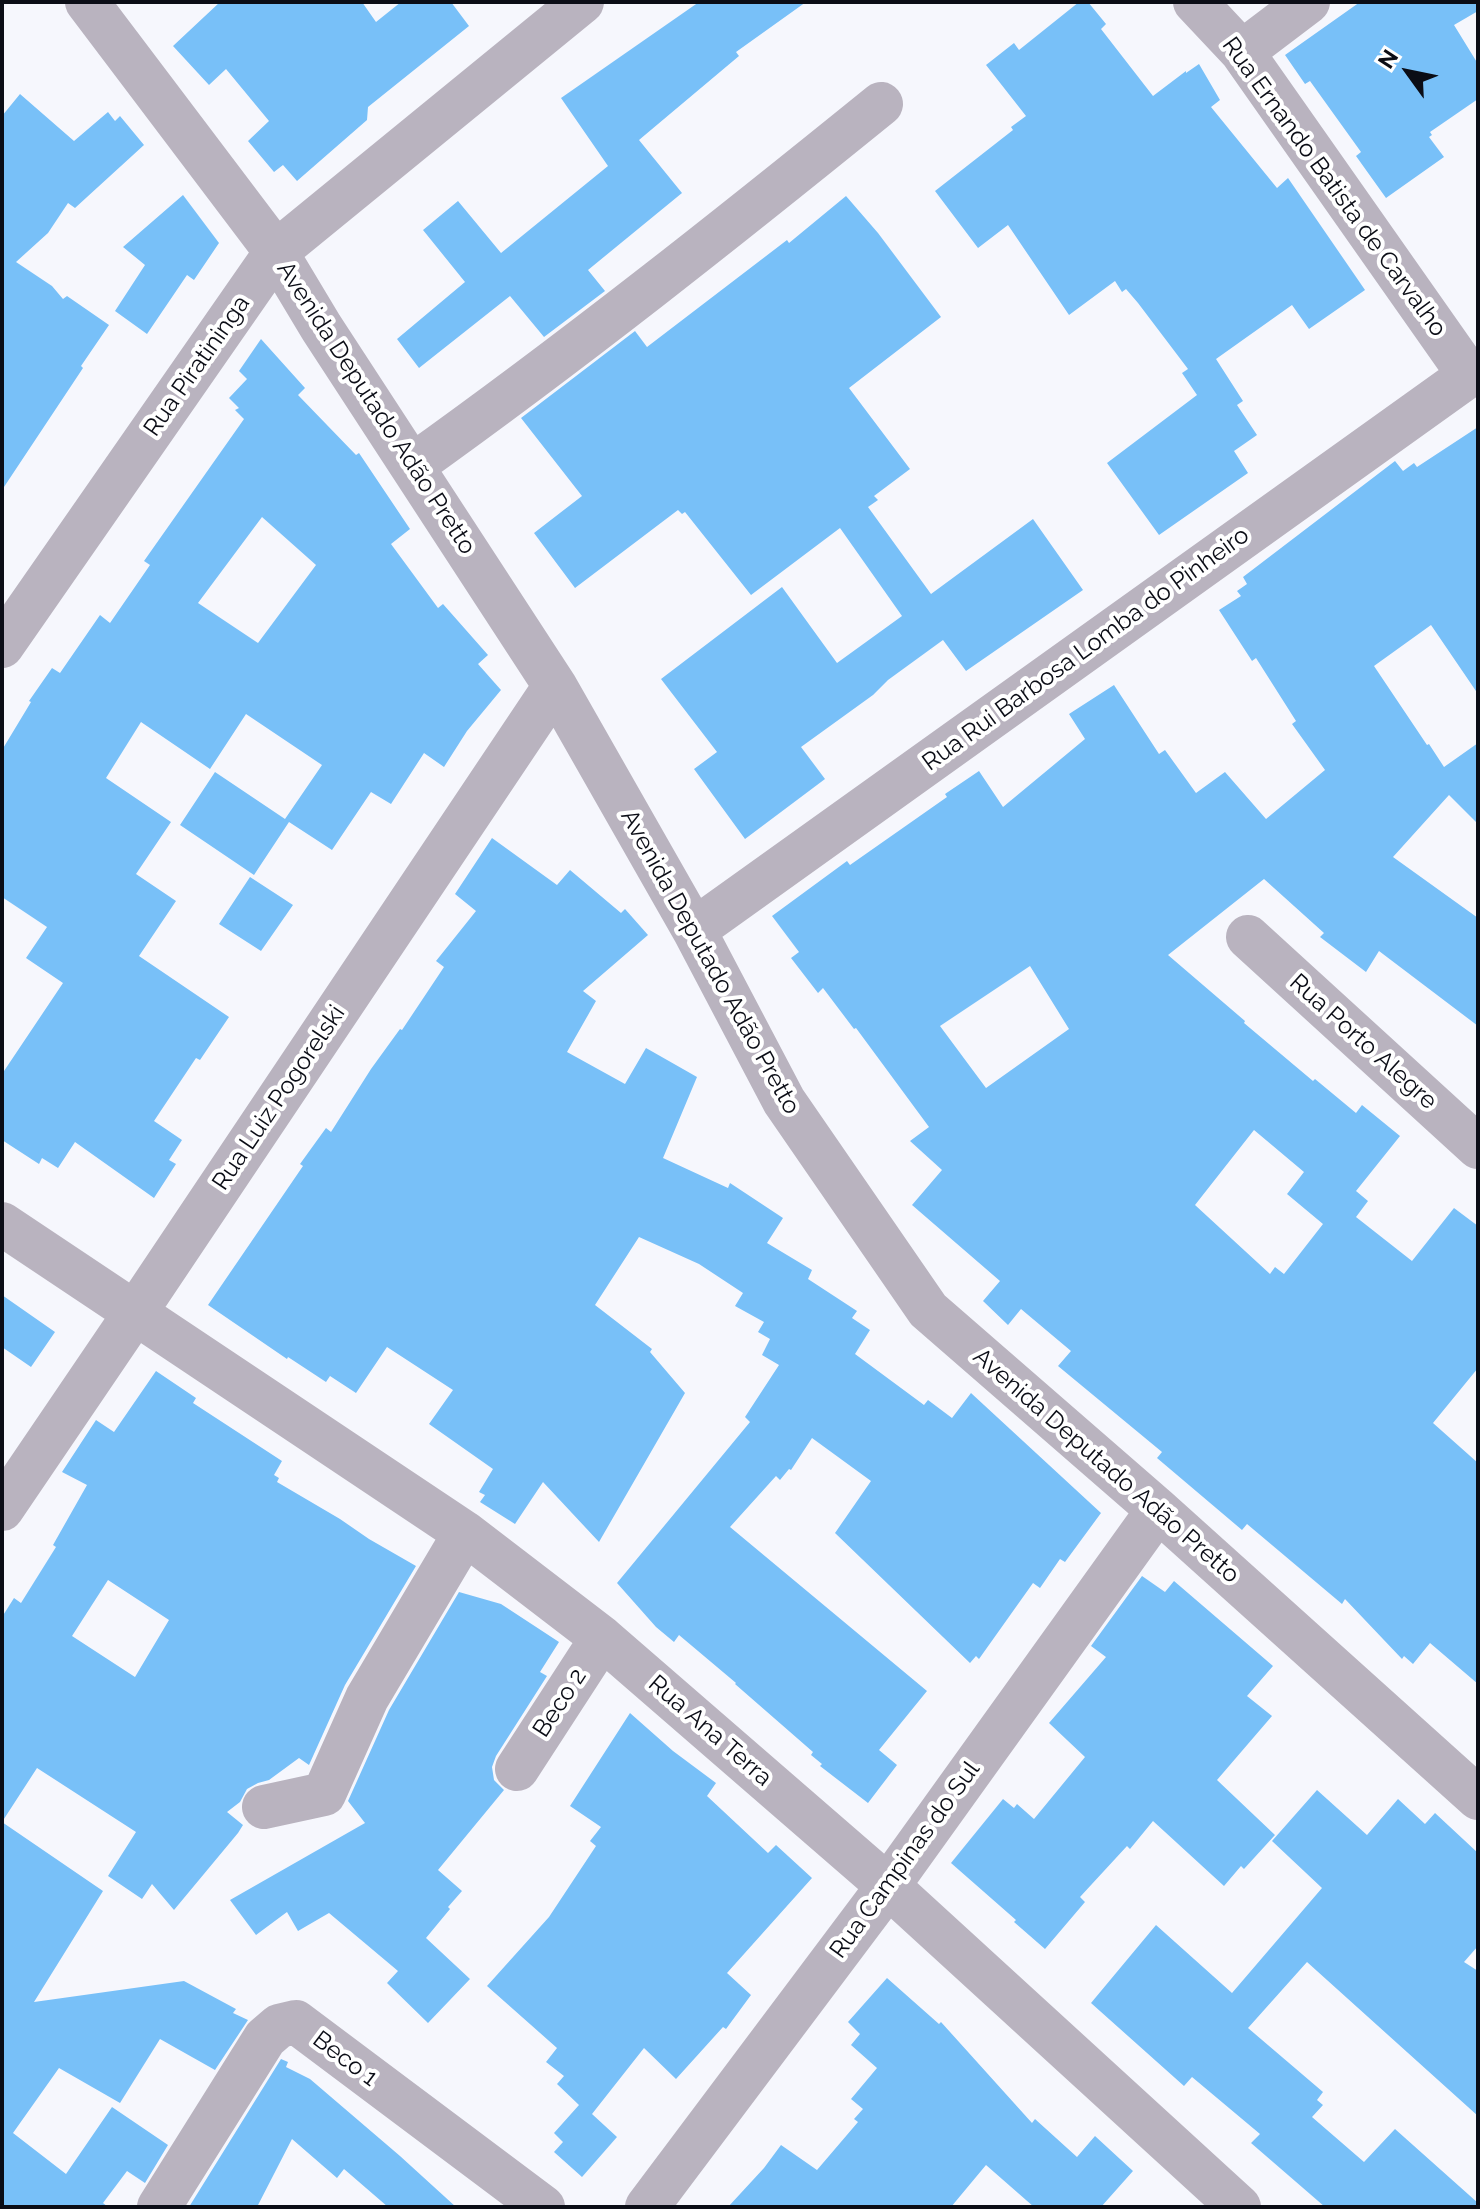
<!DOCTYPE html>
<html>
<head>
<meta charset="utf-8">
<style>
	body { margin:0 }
	#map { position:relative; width:1480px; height:2209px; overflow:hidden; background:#f6f7fd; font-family:Raleway,sans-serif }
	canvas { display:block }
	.frame { position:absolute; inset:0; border:4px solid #0b0d16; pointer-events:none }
	.north { position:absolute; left:1368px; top:32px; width:80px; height:80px; -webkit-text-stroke:6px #fff; paint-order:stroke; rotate:303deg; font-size:22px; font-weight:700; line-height:32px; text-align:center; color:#0b0d16 }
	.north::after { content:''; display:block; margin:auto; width:28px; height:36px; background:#0b0d16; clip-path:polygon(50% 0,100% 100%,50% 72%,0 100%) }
</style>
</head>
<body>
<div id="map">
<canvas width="1480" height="2209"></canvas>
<div class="frame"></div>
<div class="north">N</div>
</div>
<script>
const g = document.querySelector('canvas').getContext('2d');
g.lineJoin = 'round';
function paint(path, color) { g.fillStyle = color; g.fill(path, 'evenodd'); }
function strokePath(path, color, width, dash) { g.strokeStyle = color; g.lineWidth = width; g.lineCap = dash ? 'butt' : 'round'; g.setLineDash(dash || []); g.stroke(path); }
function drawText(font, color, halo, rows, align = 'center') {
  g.font = font + ' Raleway,sans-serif'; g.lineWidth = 8; g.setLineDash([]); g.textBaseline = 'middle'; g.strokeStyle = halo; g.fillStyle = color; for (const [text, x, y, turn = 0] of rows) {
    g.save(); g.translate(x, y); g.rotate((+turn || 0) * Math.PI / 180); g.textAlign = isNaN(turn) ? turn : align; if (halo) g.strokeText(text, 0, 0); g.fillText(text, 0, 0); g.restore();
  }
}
const building = new Path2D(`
	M 220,2 L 362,2 L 376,22 L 401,2 L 451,2 L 469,26 L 368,107 L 367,120 L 297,181 L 283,165 L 274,172 L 248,141 L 269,121 L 226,69 L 209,85 L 173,46 Z
	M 699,2 L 806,2 L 736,52 L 739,56 L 639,140 L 682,193 L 588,270 L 605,291 L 544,337 L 510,296 L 419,368 L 397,339 L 465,282 L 423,230 L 458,201 L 501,253 L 608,166 L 561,98 Z
	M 1079,2 L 1088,2 L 1106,24 L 1101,29 L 1153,96 L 1186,71 L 1186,73 L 1199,64 L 1220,100 L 1211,107 L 1277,188 L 1288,178 L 1365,290 L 1309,329 L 1292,305 L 1216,359 L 1243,401 L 1237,405 L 1257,435 L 1234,451 L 1248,473 L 1159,535 L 1107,463 L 1197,395 L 1182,373 L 1188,369 L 1138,303 L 1126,289 L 1122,292 L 1115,281 L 1069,315 L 1008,225 L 978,248 L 935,191 L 1013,130 L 1011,127 L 1026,116 L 986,65 L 1014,43 L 1019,50 Z
	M 1360,2 L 1478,2 L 1478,11 L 1454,25 L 1478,64 L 1478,99 L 1430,132 L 1432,135 L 1429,137 L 1444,157 L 1386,198 L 1356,156 L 1361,152 L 1310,81 L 1305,84 L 1285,55 Z
	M 20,94 L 74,141 L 108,112 L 115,121 L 120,116 L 144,145 L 75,208 L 68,203 L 48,233 L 16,262 L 52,286 L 63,299 L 67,296 L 109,325 L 81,366 L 83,368 L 2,490 L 2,116 Z
	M 183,195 L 219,243 L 194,280 L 187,275 L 147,334 L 115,311 L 145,265 L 123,247 Z
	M 846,196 L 878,233 L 941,317 L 849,388 L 910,469 L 874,496 L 878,500 L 868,507 L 931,594 L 1033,519 L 1083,590 L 966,671 L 943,640 L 888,680 L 873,695 L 801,747 L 825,779 L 745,839 L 694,769 L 717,752 L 661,679 L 782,587 L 837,663 L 902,616 L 840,528 L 751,595 L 685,512 L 682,514 L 678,510 L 575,588 L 534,533 L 582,496 L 521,418 L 635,331 L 647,347 L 787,240 L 789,243 Z
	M 261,339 L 305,388 L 298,395 L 356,455 L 359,453 L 410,529 L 391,544 L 438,608 L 443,604 L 488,655 L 478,664 L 501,690 L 467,731 L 444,767 L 424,753 L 391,804 L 371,792 L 332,850 L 289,822 L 254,875 L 180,825 L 215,772 L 285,819 L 322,765 L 246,714 L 210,769 L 141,722 L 106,778 L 171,822 L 136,874 L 176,901 L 139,956 L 229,1017 L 200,1060 L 196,1058 L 154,1121 L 182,1140 L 169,1160 L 176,1164 L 154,1198 L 75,1142 L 58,1168 L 42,1158 L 39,1164 L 2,1140 L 2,1074 L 63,983 L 26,958 L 47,927 L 2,897 L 2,750 L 31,702 L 29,701 L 52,668 L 60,673 L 100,615 L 110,623 L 150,565 L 144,561 L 244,419 L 235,410 L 239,408 L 229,398 L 247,379 L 239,371 ZM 262,517 L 316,565 L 258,643 L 198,603 Z
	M 1478,427 L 1478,694 L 1431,625 L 1374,666 L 1427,745 L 1429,744 L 1444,767 L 1478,743 L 1478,824 L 1449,795 L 1393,857 L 1478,918 L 1478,1026 L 1379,951 L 1366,972 L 1320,937 L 1324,933 L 1264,879 L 1168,955 L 1245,1021 L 1244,1023 L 1313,1081 L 1315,1079 L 1356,1113 L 1362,1105 L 1400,1136 L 1356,1191 L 1368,1201 L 1356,1217 L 1412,1261 L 1454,1208 L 1478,1226 L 1478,1368 L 1433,1423 L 1478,1463 L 1478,1684 L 1430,1643 L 1413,1664 L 1404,1656 L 1402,1659 L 1345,1599 L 1342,1604 L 1247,1524 L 1242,1530 L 1157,1458 L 1162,1452 L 1058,1366 L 1071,1351 L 1021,1309 L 1008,1325 L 983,1301 L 1000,1281 L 912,1205 L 942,1170 L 910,1141 L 929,1127 L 856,1028 L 854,1029 L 823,988 L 818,993 L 791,958 L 799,952 L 772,916 L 847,861 L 850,865 L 947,797 L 945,794 L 979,771 L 1003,807 L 1085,739 L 1069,714 L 1114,685 L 1159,754 L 1165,750 L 1196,793 L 1225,772 L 1266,819 L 1325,770 L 1292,724 L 1296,721 L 1256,658 L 1252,661 L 1219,610 L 1241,596 L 1237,591 L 1247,584 L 1243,577 L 1395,461 L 1403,471 L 1414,463 L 1417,467 ZM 1030,966 L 1069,1029 L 986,1088 L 940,1026 ZM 1254,1130 L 1304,1172 L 1287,1194 L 1323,1224 L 1284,1274 L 1275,1267 L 1270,1274 L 1195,1205 Z
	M 492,838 L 557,885 L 570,870 L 621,913 L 625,909 L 648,935 L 583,991 L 596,1001 L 567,1052 L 625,1084 L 646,1048 L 697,1077 L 663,1158 L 728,1188 L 730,1183 L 783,1218 L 767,1243 L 812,1270 L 808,1279 L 857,1311 L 852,1318 L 870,1330 L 855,1354 L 924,1405 L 928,1400 L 952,1418 L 971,1393 L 1101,1513 L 1065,1562 L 1060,1559 L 1040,1588 L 1033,1583 L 979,1659 L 976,1656 L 970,1663 L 835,1533 L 871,1481 L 812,1438 L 791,1470 L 789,1469 L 780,1480 L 776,1476 L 730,1527 L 927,1691 L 879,1750 L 897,1765 L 868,1803 L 820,1766 L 822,1764 L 811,1755 L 813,1752 L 735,1684 L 736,1683 L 679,1635 L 674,1642 L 656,1627 L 617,1583 L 750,1422 L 745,1417 L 779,1365 L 762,1355 L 770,1339 L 758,1332 L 764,1322 L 735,1306 L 743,1293 L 699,1264 L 639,1237 L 595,1305 L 652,1349 L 650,1352 L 685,1393 L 599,1542 L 543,1482 L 515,1524 L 480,1502 L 485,1495 L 479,1492 L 493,1469 L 429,1424 L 453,1390 L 387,1347 L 356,1393 L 330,1376 L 326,1382 L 288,1357 L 287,1359 L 208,1305 L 303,1166 L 300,1164 L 326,1128 L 331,1132 L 371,1069 L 400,1029 L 402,1030 L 444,967 L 436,961 L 476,911 L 455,894 Z
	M 250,877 L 293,905 L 261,951 L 219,924 Z
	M 2,1295 L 55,1332 L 31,1367 L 2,1347 Z
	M 156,1371 L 196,1398 L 193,1403 L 282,1461 L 274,1475 L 279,1478 L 277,1482 L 340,1519 L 369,1539 L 416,1566 L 345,1685 L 309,1765 L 299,1758 L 269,1780 L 258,1783 L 247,1789 L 240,1802 L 227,1812 L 243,1825 L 238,1833 L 174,1910 L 152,1884 L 142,1899 L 108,1876 L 136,1832 L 37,1768 L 2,1822 L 2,1617 L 14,1598 L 21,1603 L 56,1547 L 53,1545 L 87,1485 L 62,1472 L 96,1420 L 114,1432 ZM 108,1580 L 169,1620 L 135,1677 L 72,1636 Z
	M 1142,1576 L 1165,1592 L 1174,1581 L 1273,1666 L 1247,1696 L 1272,1716 L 1217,1780 L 1275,1835 L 1244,1869 L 1241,1866 L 1224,1886 L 1153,1821 L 1130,1849 L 1127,1846 L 1080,1897 L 1085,1902 L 1045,1949 L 1014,1922 L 1016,1920 L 951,1863 L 1003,1799 L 1014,1808 L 1017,1804 L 1034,1819 L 1085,1757 L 1049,1723 L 1106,1657 L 1091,1646 Z
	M 459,1592 L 501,1604 L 559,1642 L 540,1672 L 547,1676 L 496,1756 L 492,1767 L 494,1780 L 504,1790 L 438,1870 L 462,1891 L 448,1907 L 450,1909 L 426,1938 L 470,1979 L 428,2023 L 387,1983 L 398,1971 L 329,1913 L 298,1931 L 287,1912 L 256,1935 L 230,1900 L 365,1823 L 348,1801 L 389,1710 Z
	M 630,1713 L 673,1751 L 716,1783 L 707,1796 L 768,1853 L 776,1845 L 812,1878 L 727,1973 L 751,1995 L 726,2029 L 723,2027 L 676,2079 L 644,2048 L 592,2114 L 617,2137 L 582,2177 L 554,2152 L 563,2142 L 554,2133 L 579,2105 L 557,2084 L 564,2076 L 546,2062 L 557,2048 L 487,1986 L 549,1917 L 596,1846 L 590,1841 L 601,1827 L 570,1806 Z
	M 1317,1790 L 1367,1835 L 1398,1799 L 1425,1824 L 1435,1813 L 1478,1853 L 1478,1946 L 1464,1962 L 1478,1971 L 1478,2116 L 1307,1962 L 1248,2028 L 1323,2092 L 1317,2100 L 1323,2105 L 1312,2117 L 1364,2162 L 1395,2129 L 1478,2203 L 1478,2207 L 1325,2207 L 1251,2143 L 1260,2134 L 1192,2077 L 1184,2086 L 1091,2003 L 1156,1925 L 1232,1993 L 1322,1888 L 1272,1841 Z
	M 2,1822 L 103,1891 L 34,2002 L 184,1981 L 236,2009 L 233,2013 L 248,2020 L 215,2070 L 160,2039 L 120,2103 L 59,2068 L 13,2133 L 66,2174 L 112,2107 L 168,2145 L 145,2183 L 127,2171 L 103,2203 L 108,2207 L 2,2207 Z
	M 887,1978 L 939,2024 L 941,2022 L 1032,2123 L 1035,2119 L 1077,2157 L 1095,2136 L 1133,2171 L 1101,2207 L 1034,2207 L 986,2165 L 951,2207 L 728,2207 L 764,2168 L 781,2145 L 817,2170 L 858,2122 L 854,2119 L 863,2109 L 851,2099 L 877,2068 L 851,2045 L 860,2034 L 848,2022 Z
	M 281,2059 L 288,2062 L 286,2067 L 310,2079 L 400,2156 L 456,2207 L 388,2207 L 344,2169 L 337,2178 L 292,2139 L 257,2207 L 189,2207 Z`);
const minor = new Path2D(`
	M 87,2 L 276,252 L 321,327 L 555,686 L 694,930 L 784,1101 L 928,1310 L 1158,1510 L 1478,1798
	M 1195,2 L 1242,52 L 1469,375
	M 1242,52 L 1308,2
	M 412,466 C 573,351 728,228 881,104
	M 2,646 L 276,252 L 582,2
	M 694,930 L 1478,369
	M 1248,937 L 1478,1147
	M 2,1224 L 465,1533 L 602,1638 L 888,1886 L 1239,2207
	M 2,1509 L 135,1313 L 555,686
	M 517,1769 L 602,1638
	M 264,1807 L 324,1794 L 367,1698 L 465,1533
	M 159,2207 L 265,2038 L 279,2026 L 296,2022 L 543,2207
	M 647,2207 L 888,1886 L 1158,1510`);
const streetNames = [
	["Rua Ernando Batista de Carvalho",1334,187,54],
	["Rua Piratininga",197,366,-55],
	["Avenida Deputado Adão Pretto",376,408,57],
	["Rua Rui Barbosa Lomba do Pinheiro",1086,649,-36],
	["Avenida Deputado Adão Pretto",710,962,61],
	["Rua Porto Alegre",1363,1042,42],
	["Rua Luiz Pogorelski",279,1098,-56],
	["Avenida Deputado Adão Pretto",1106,1466,41],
	["Beco 2",560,1703,-57],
	["Rua Ana Terra",710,1731,41],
	["Rua Campinas do Sul",905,1860,-54],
	["Beco 1",345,2059,37]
];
paint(building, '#78c0f8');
strokePath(minor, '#b9b3bf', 44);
drawText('24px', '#0b0d16', '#fff', streetNames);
</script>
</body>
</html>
